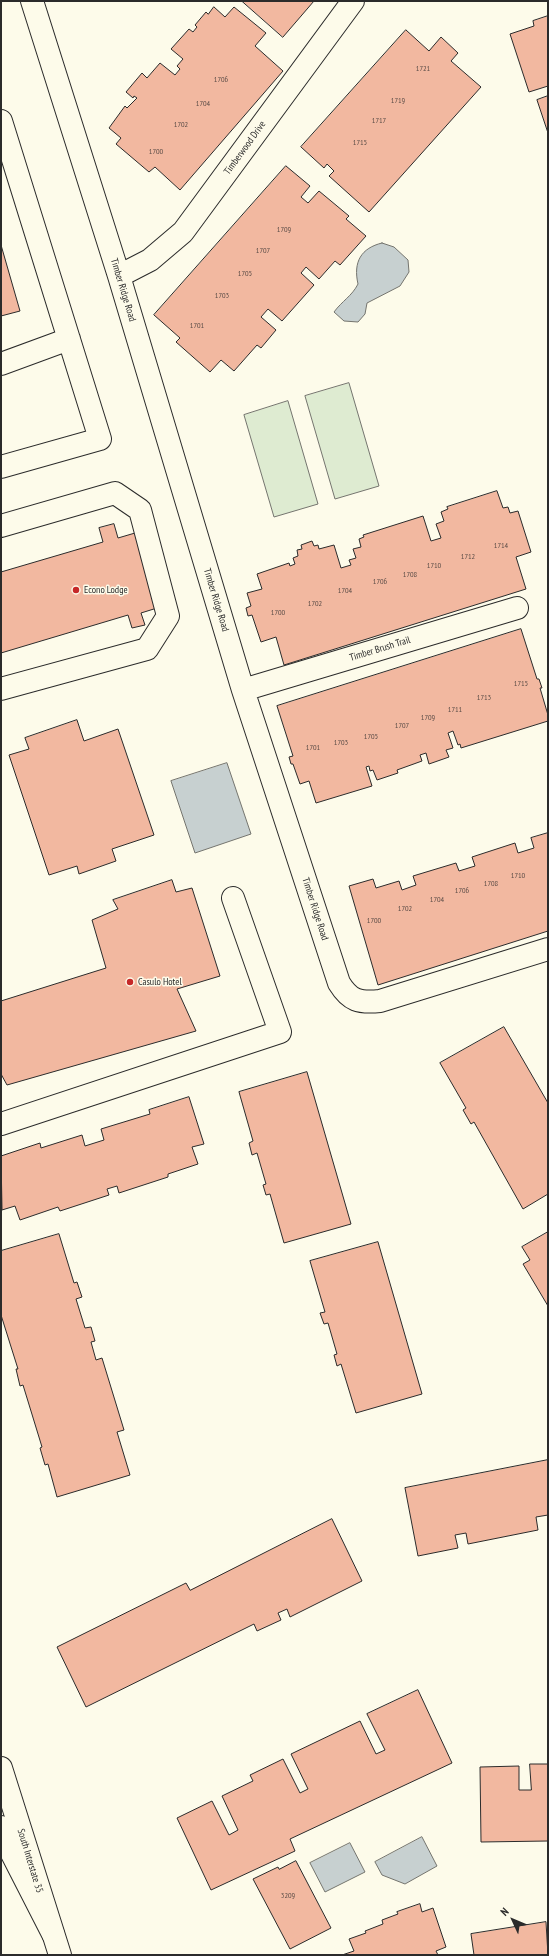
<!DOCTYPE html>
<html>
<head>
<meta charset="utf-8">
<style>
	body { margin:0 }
	#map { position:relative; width:549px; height:1956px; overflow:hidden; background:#fdfbea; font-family:"PT Sans Narrow",sans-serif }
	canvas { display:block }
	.frame { position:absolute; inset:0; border:2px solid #2b2b2b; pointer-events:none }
	.north { position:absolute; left:493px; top:1900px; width:40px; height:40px; -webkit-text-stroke:3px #fdfbea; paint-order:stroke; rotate:314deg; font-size:11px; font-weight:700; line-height:16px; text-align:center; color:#2b2b2b }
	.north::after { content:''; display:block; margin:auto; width:14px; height:18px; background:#2b2b2b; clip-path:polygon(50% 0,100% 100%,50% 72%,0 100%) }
</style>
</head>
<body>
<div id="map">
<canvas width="549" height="1956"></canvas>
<div class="frame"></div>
<div class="north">N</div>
</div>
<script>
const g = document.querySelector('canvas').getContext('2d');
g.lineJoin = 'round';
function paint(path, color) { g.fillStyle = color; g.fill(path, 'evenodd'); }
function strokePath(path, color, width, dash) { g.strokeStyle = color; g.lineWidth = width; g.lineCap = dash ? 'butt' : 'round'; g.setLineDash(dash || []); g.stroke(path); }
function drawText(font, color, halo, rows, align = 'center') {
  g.font = font + ' "PT Sans Narrow",sans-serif'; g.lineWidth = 3; g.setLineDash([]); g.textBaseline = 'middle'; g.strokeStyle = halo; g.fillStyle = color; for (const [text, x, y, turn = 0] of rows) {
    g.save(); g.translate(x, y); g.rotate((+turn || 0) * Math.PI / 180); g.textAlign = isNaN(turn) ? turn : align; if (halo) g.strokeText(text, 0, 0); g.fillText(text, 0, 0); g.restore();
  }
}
const green = new Path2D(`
	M 349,383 L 379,486 L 335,499 L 305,396 Z
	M 288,401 L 318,504 L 274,517 L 244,415 Z`);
const water = new Path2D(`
	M 382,243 L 394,247 L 408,260 L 409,272 L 400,286 L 367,303 L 365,314 L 358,322 L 344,321 L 334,312 C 342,301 352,296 358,284 C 353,262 361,248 382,243 Z
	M 227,763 L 251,834 L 195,853 L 171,781 Z
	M 422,1837 L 437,1866 L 405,1884 L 382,1875 L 375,1862 Z
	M 350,1843 L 365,1872 L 325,1892 L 310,1863 Z`);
const building = new Path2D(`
	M 242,1 L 314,1 L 283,37 Z
	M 214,7 L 225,17 L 234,7 L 266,33 L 255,46 L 283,71 L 180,190 L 155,167 L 149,172 L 116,144 L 121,138 L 109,128 L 125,106 L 127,108 L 137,98 L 134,96 L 133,98 L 126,92 L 142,73 L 147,78 L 160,63 L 175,75 L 180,69 L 177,66 L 183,59 L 171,49 L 189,29 L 193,32 L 197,27 L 195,25 L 206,12 L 208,14 Z
	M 548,16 L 548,86 L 529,92 L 510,34 L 534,26 L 533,21 Z
	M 406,30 L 429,51 L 441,37 L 458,53 L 451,61 L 481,87 L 369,212 L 329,176 L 334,171 L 327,164 L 324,168 L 301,147 Z
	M 548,96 L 548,133 L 537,100 Z
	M 286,166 L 310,186 L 301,197 L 308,203 L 319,191 L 349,216 L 346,219 L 366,236 L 340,265 L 335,261 L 319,279 L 306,267 L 301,273 L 314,285 L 282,321 L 268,309 L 261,317 L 276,330 L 261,348 L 257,345 L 234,371 L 221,360 L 210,372 L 176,342 L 180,338 L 154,315 Z
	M 1,245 L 20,311 L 1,316 Z
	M 497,491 L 503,508 L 508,507 L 510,513 L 518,511 L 531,552 L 516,557 L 526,589 L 284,665 L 276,637 L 261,642 L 252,615 L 248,616 L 246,608 L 251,606 L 247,593 L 262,589 L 257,574 L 289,563 L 290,566 L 295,564 L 293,558 L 298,556 L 297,550 L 302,549 L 301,545 L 312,541 L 314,546 L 318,545 L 319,549 L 334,545 L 341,568 L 351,565 L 349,560 L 356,558 L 353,549 L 361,547 L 359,539 L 364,537 L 363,535 L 423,516 L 431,541 L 441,538 L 436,524 L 444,521 L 441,512 L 448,509 L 447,507 Z
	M 114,524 L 118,538 L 135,533 L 157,608 L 141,613 L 145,625 L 132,628 L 128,615 L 1,653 L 1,572 L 103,542 L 99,528 Z
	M 521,629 L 537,679 L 539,679 L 542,688 L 540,688 L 548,715 L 548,721 L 461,748 L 460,744 L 458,745 L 453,731 L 448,733 L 453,748 L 446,750 L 449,757 L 429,764 L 426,753 L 420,755 L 422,761 L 397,770 L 398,773 L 377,780 L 373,770 L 370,771 L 369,766 L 366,767 L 372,786 L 316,803 L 309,781 L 300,784 L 293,764 L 291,764 L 289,757 L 293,756 L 277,706 Z
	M 77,720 L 84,741 L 118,729 L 154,835 L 112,849 L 116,861 L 79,874 L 77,866 L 49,875 L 9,755 L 29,749 L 25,738 Z
	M 548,833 L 548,931 L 378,985 L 349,886 L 373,879 L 376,888 L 399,881 L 402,890 L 416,885 L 413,876 L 456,863 L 459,871 L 475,866 L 472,857 L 515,843 L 518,853 L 534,848 L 531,838 Z
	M 172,880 L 176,892 L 192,888 L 220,976 L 177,989 L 196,1031 L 7,1085 L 1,1074 L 1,1001 L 106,968 L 92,920 L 118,909 L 113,900 Z
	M 504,1027 L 548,1103 L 548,1194 L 523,1209 L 474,1122 L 471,1124 L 463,1110 L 466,1108 L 440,1063 Z
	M 307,1072 L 351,1224 L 284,1243 L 270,1194 L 266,1195 L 263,1185 L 266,1184 L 257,1153 L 252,1155 L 249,1143 L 253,1141 L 239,1092 Z
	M 189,1097 L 204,1144 L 192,1147 L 198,1164 L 168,1174 L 168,1177 L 119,1193 L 117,1186 L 107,1189 L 109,1195 L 60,1211 L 58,1207 L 20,1220 L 15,1206 L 2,1210 L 1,1156 L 40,1143 L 41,1148 L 82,1135 L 85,1146 L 104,1140 L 101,1129 L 150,1114 L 149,1110 Z
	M 548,1232 L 548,1306 L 523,1264 L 530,1260 L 522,1247 Z
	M 59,1234 L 74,1283 L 77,1282 L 82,1297 L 76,1299 L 85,1328 L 91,1327 L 95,1341 L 91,1342 L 96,1360 L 102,1358 L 124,1430 L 117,1432 L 130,1475 L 57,1497 L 48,1464 L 45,1465 L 40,1448 L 42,1447 L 23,1385 L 20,1386 L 16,1369 L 18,1369 L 1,1315 L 1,1251 Z
	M 378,1242 L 422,1394 L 356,1413 L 341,1364 L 337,1366 L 334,1355 L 337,1354 L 328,1323 L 324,1324 L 320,1313 L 325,1312 L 310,1261 Z
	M 548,1460 L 548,1517 L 548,1515 L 536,1517 L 538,1530 L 468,1544 L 466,1533 L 455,1535 L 458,1548 L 418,1556 L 405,1488 Z
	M 332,1519 L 362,1581 L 290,1617 L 287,1609 L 278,1613 L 281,1620 L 257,1631 L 254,1624 L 86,1707 L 57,1647 L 186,1583 L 190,1590 Z
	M 418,1690 L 452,1763 L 290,1839 L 295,1851 L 211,1890 L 177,1818 L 212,1801 L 229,1835 L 238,1830 L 222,1796 L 253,1781 L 250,1775 L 283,1759 L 300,1793 L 308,1789 L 291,1754 L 360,1721 L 376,1754 L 385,1750 L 367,1714 Z
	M 530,1764 L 548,1764 L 548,1841 L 481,1842 L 480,1767 L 519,1766 L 519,1790 L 531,1790 Z
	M 296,1861 L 331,1928 L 290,1949 L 253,1879 L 278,1867 L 279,1869 Z
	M 420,1904 L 422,1912 L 433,1908 L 446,1947 L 436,1951 L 438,1955 L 342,1955 L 354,1951 L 349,1939 L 366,1933 L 365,1931 L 383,1924 L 382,1920 L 398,1914 L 397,1912 Z
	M 546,1922 L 548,1955 L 474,1955 L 471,1934 Z`);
const minor = new Path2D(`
	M 32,1 L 119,276 L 243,690 L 339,983 C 350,1001 359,1003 380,1001 L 548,949
	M 1,121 L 100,439 L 1,467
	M 119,276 L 150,260 L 183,232 L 353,1
	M 1,364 L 69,339
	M 1,526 L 115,493 L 140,510 L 168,616 L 147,649 L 1,689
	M 243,690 L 517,608
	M 1,1124 L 280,1032 L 233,898`);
const major = new Path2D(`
	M 1,1768 L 60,1955`);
const highway = new Path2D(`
	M 1,1827 L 8,1846 L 53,1934`);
const markers = [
	[76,590,4,"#c62828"],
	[130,982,4,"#c62828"]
];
const numberNames = [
	["1721",423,69],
	["1706",221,80],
	["1719",398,101],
	["1704",203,104],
	["1717",379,121],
	["1702",181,125],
	["1715",360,143],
	["1700",156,152],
	["1709",284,230],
	["1707",263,251],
	["1705",245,274],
	["1703",222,296],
	["1701",197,326],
	["1714",501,546],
	["1712",468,557],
	["1710",434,566],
	["1708",410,575],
	["1706",380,582],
	["1704",345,591],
	["1702",315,604],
	["1700",278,613],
	["1715",521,684],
	["1713",484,698],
	["1711",455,710],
	["1709",428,718],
	["1707",402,726],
	["1705",371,737],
	["1703",341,743],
	["1701",313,748],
	["1710",518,876],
	["1708",491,884],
	["1706",462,891],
	["1704",437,900],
	["1702",405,909],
	["1700",374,921],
	["3209",288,1896]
];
const streetNames = [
	["Timberwood Drive",245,148,-54],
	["Timber Ridge Road",123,290,73],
	["Timber Ridge Road",216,600,73],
	["Timber Brush Trail",380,649,-17],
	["Timber Ridge Road",315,909,72],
	["South Interstate 35",30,1861,73]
];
const poiNames = [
	["Econo Lodge",84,590],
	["Casulo Hotel",138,982]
];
paint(green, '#deebd1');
strokePath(green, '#74746e', 1);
paint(water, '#c7d0d0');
strokePath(water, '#74746e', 1);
paint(building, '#f2b8a0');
strokePath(building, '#2b2b2b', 1);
strokePath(minor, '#2b2b2b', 24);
strokePath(major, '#2b2b2b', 24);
strokePath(highway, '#2b2b2b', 24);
strokePath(minor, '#fdfbea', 22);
strokePath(major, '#fdfbea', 22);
strokePath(highway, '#fdfbea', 22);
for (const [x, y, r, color] of markers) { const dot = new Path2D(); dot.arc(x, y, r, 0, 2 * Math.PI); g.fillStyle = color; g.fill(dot); strokePath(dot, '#fdfbea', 1.5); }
drawText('8px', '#5d4e48', null, numberNames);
drawText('10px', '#2b2b2b', '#fdfbea', streetNames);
drawText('10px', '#2b2b2b', '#fdfbea', poiNames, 'left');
</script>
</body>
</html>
